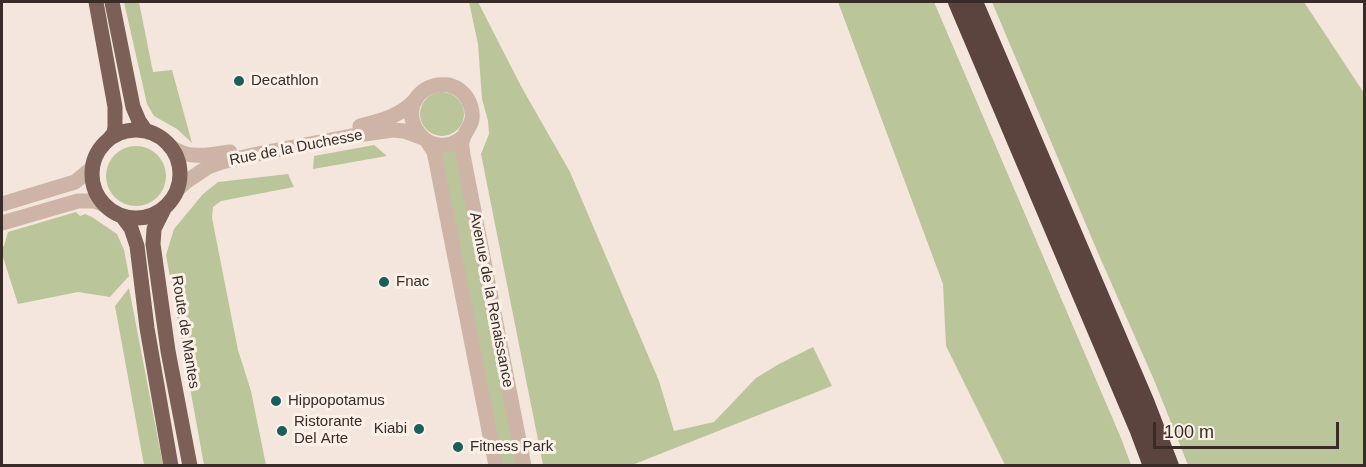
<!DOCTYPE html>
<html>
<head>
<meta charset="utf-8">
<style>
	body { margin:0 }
	#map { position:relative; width:1366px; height:467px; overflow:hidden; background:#f4e6dc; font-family:Helvetica,sans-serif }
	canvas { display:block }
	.frame { position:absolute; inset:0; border:3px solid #392b28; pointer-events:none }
	.scale { position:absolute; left:1153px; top:422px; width:186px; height:27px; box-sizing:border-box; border:3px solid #392b28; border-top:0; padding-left:8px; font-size:18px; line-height:21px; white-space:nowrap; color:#392b28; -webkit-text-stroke:4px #fbf1e9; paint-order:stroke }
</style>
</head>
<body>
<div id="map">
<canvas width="1366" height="467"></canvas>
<div class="frame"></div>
<div class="scale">100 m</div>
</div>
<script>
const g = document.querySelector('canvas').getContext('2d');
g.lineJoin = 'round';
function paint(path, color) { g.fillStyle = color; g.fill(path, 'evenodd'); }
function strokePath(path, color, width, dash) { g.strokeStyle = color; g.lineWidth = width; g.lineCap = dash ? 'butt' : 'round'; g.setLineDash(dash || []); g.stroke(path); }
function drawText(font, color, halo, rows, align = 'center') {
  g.font = font + ' Helvetica,sans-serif'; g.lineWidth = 6; g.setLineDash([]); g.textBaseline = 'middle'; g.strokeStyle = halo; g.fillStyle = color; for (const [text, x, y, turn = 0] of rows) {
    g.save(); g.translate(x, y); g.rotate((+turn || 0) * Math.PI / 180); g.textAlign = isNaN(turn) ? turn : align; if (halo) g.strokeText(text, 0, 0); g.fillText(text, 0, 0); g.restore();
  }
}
const green = new Path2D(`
	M 124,2 L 139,2 L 153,72 L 172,70 L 192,143 L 177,129 L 154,116 L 147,104 Z
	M 469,2 L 478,2 L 522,88 L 570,172 L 659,381 L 674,431 L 714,422 L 756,378 L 779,364 L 813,347 L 832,386 L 632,465 L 543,465 L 481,154 L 489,134 L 488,121 L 482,99 L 478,44 Z
	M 838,2 L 934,2 L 1121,438 L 1131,465 L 1005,465 L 946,346 L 943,284 Z
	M 992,2 L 1304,2 L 1364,93 L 1364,465 L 1188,465 L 1154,380 L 1098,253 Z
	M420 114a22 22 0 1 1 44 0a22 22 0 1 1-44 0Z
	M 374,145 L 387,156 L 313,169 L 314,156 Z
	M106 176a30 30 0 1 1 60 0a30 30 0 1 1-60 0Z
	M 456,149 L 519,465 L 502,465 L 440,152 Z
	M 288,174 L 294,187 L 221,201 L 213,207 L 212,218 L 238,350 L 251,391 L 266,465 L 204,465 L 166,255 L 174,229 L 203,194 L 218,182 Z
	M 76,212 L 80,216 L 85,214 L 92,217 L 117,234 L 124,250 L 129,276 L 110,297 L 78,292 L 18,304 L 2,254 L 2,246 L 4,246 L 8,232 Z
	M 129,288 L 163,465 L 144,465 L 115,306 Z`);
const minor = new Path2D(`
	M 360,126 C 381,121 401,116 416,99
	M 464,136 C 429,167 390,112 426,89 C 433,85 441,84 449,85 C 460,88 468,96 471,107 C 476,125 465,128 462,142 C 461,146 463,151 463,155 L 524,466
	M 427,141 L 434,152 L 436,161 L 496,466
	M 170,146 C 187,160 210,155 230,152
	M 177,190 L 187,181 L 208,167 L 222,162 L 262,153 L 357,135 L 393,130 L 404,131 L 423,138
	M 2,204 L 75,182 L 92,168
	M 2,223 L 78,201 L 95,201 L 105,205`);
const major = new Path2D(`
	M 96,2 L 115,107 L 115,127 L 114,133 L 110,138
	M 112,2 L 133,107 L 139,121 L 146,131
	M92 174a44 44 0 1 1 88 0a44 44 0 1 1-88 0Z
	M 165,207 L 154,229 L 153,244 L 168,351 L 190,466
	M 122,216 L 131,228 L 137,246 L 147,328 L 171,466`);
const highway = new Path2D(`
	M 957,2 L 1139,431 L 1152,466
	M 974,2 L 1145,401 L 1170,466`);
const markers = [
	[239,81,6,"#195f5c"],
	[384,282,6,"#195f5c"],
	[276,401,6,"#195f5c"],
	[419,429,6,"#195f5c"],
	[282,431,6,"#195f5c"],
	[458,447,6,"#195f5c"]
];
const poiNames = [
	["Decathlon",251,81],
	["Fnac",396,282],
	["Hippopotamus",288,401],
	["Ristorante",294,422],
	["Del Arte",294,439],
	["Kiabi",407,429,"right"],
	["Fitness Park",470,447]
];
const streetNames = [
	["Rue de la Duchesse",296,148,-11],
	["Avenue de la Renaissance",491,300,79],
	["Route de Mantes",185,332,81]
];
paint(green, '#bbc59a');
strokePath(minor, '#ceb4a6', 15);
strokePath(major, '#7c6057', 15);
strokePath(highway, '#5b443e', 18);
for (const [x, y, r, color] of markers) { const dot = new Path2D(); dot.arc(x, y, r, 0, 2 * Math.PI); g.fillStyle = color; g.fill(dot); strokePath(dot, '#fbf1e9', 2); }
drawText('15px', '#392b28', '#fbf1e9', poiNames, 'left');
drawText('15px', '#392b28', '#fbf1e9', streetNames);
</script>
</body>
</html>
